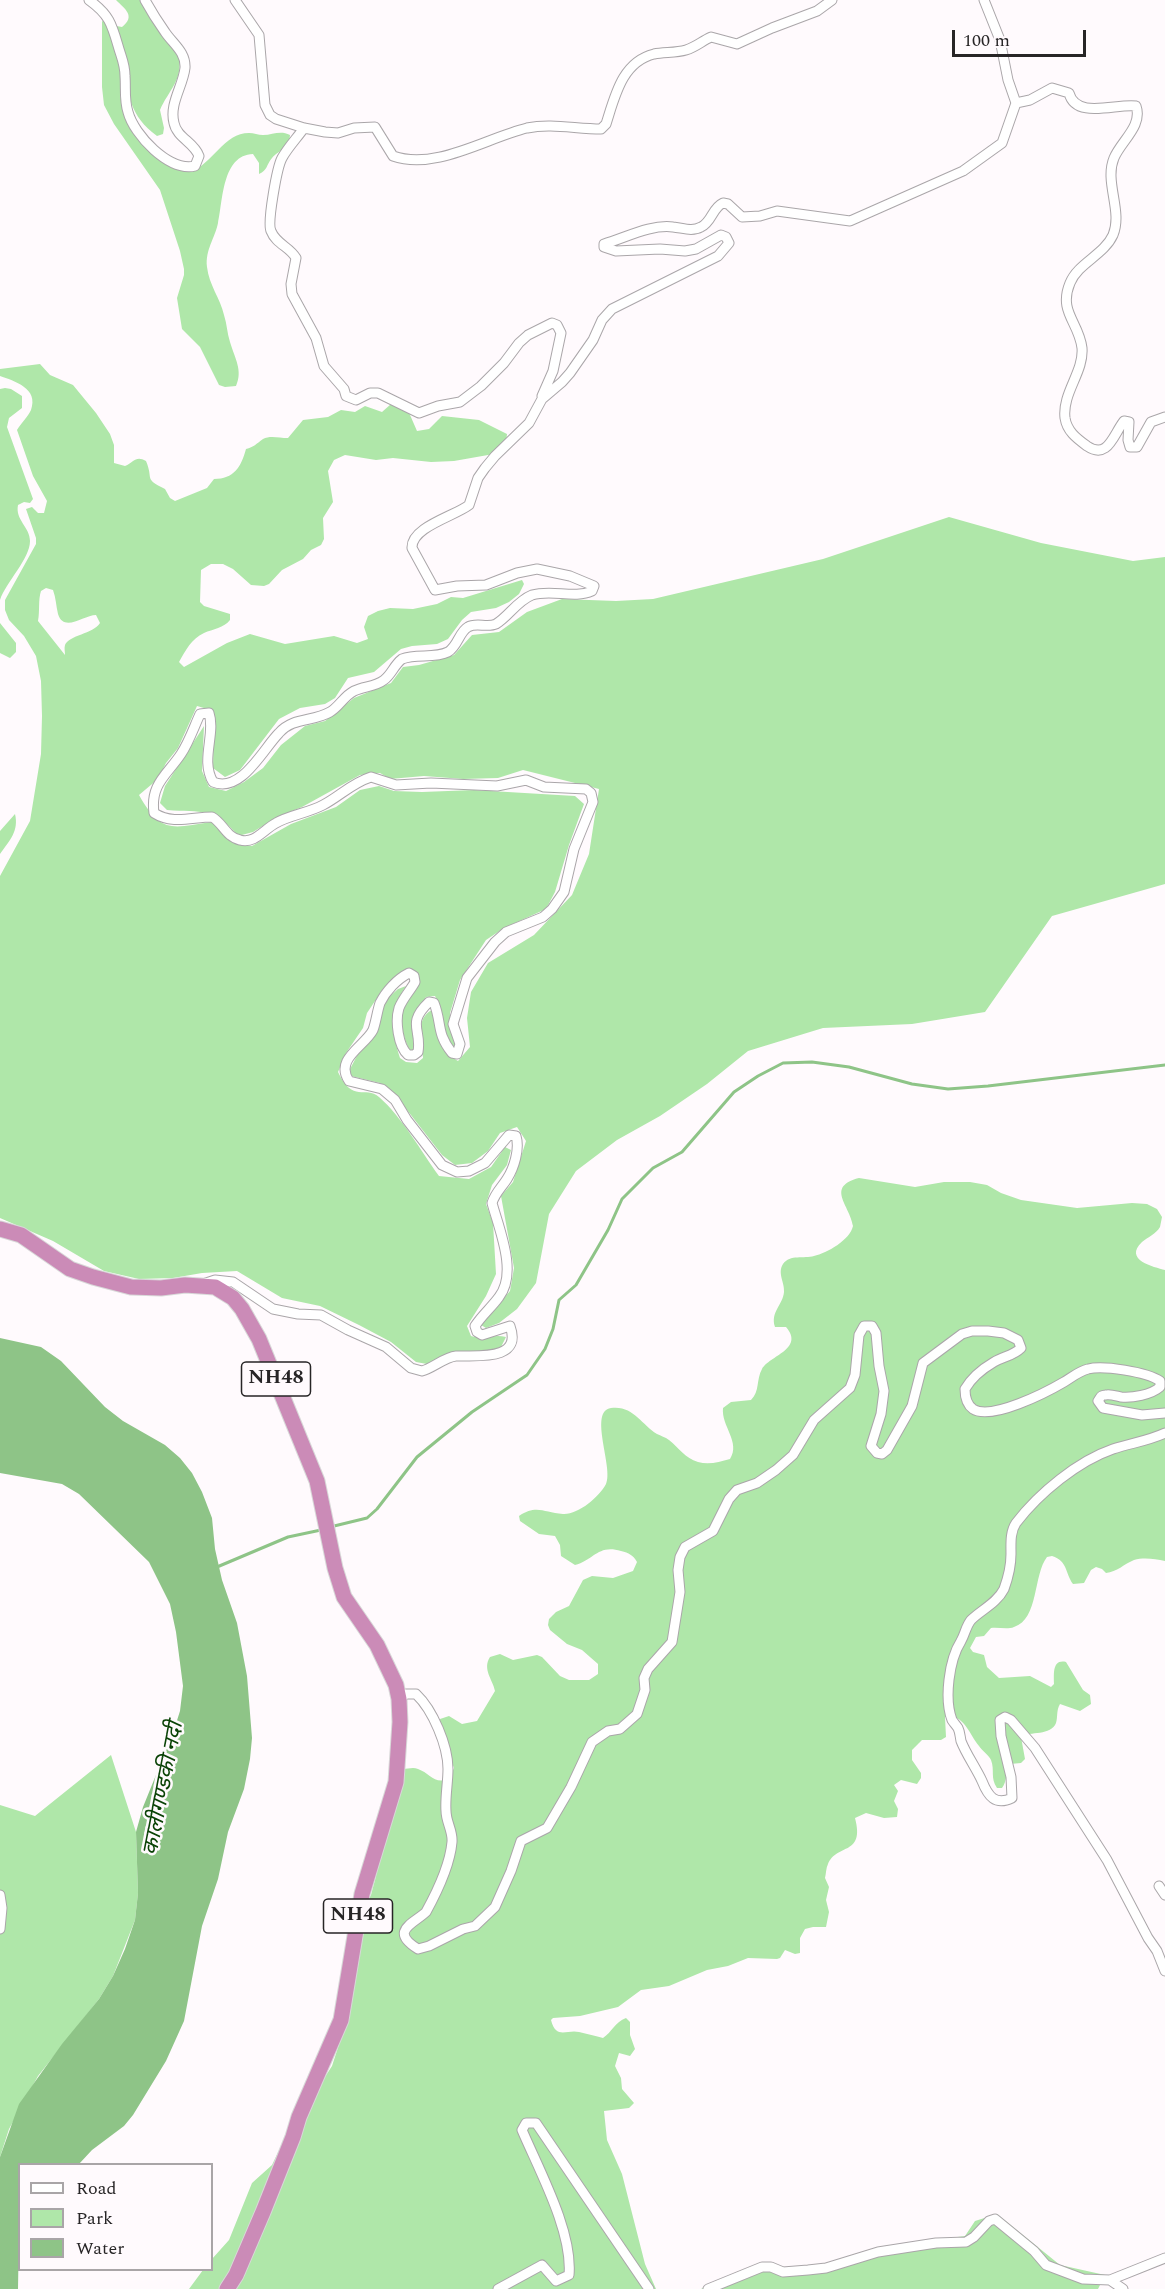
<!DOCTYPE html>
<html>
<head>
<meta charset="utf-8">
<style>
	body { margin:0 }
	#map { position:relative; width:1165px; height:2289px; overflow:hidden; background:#fffafd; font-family:Spectral,serif }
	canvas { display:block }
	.legend { position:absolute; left:18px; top:2163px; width:195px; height:108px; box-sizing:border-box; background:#fffafd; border:2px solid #a9a5a7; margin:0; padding:8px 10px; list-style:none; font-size:18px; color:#272526 }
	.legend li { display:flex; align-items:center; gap:12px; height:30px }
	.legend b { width:30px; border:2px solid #a9a5a7 }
	.scale { position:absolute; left:952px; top:30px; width:134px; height:27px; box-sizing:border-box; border:3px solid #272526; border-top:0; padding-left:8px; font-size:18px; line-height:21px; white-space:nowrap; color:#272526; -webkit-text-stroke:4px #fffafd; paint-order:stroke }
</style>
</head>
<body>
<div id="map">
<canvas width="1165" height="2289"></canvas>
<ul class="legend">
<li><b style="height:8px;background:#fff"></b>Road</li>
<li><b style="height:16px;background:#afe7a9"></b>Park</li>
<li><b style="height:16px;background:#8ec487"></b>Water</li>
</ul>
<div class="scale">100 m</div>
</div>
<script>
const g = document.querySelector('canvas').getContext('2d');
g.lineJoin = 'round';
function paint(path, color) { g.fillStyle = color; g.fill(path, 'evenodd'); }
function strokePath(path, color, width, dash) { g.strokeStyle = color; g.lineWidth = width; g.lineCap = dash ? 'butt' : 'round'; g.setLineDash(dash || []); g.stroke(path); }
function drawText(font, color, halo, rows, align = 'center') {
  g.font = font + ' Spectral,"Noto Sans Devanagari",serif'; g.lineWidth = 5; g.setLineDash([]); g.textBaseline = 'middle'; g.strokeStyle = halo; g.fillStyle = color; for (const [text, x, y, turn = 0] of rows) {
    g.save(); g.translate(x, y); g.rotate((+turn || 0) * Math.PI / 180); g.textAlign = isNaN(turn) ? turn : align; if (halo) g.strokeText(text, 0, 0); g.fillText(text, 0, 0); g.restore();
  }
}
const green = new Path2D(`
	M 116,0 L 141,0 L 178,55 C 185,78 168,91 160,110 L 164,128 L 163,134 L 157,136 C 129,115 130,97 122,65 L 120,95 L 123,107 L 166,163 L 177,169 L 191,172 C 213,163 224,133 249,133 C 254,133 258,135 263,135 C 273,135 280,130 290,135 C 289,149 279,150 272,158 C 266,165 268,170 259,174 L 259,163 L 253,154 C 222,155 223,201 218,223 C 215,238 205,250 207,267 C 209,285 220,298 224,315 C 227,324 227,333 230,342 C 235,359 243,370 236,386 L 225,387 L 219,385 L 200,347 L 182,329 L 177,298 L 184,275 L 184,269 L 180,251 L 160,190 L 114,124 L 104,105 L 102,87 L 102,21 L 111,25 L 122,27 C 136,16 125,9 116,0 Z
	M 40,364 L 50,375 L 73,385 L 96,413 L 110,434 L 114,445 L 114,463 L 125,466 C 134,462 136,455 146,461 C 154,480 143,478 165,489 L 170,498 L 175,501 L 207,488 L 214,479 C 234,479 241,467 246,449 C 254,447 256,444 263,439 C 270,435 279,438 288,438 L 303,420 L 328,417 L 341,410 L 355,412 L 365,406 L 382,412 L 391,404 L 407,408 L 417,431 L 429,429 L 442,416 L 479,420 L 507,434 L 505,452 L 454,461 L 431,462 L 393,458 L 376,460 L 345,455 L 334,460 L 328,471 L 333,502 L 323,518 L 324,539 L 321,545 L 311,550 L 303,559 L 282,570 L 269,584 L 264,586 L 251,585 L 233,569 L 223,564 L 211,564 L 201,570 L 200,602 L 204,606 L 230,614 L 230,620 C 224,628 213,629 204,633 C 191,639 186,650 179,662 L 184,667 L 227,643 L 250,634 L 285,644 L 334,636 L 357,643 L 368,639 L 364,627 L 368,616 L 378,611 L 390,608 L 413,609 L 437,604 L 451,597 L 463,598 L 522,580 L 524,584 L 519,594 L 509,602 L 496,608 L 471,612 L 462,620 L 448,639 L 437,644 L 412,646 L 401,649 L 374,672 L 348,678 L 335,698 L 325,704 L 300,708 L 279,719 L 240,770 L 225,777 L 213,768 L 214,711 L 197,706 L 178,748 L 166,763 L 158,779 L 139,795 C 161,834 171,828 212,822 L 233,843 L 252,846 L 291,824 L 336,807 L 360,790 L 379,786 L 394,791 L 422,792 L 474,790 L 575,796 L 584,804 L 569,845 L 555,892 L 546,909 L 504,928 L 486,940 L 460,980 L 450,1013 L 450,1027 L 457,1046 L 451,1047 L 442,1023 L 440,1006 L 435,996 L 426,997 C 412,1019 412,1025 415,1051 L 411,1052 C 404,1041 399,1022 403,1009 C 408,995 414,994 417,977 L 398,975 L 383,989 L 367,1013 L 363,1028 L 346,1053 L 338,1072 C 353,1104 365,1085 379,1097 C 402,1117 421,1151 439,1176 L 469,1179 L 491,1167 L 505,1147 L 511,1150 L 507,1165 L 492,1185 L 486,1204 L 493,1223 L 496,1274 L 486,1296 L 467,1326 L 471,1336 C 485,1340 493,1334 506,1337 L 501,1347 L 491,1352 L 447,1356 L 427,1364 L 416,1362 L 391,1342 L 359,1325 L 320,1306 L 282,1298 L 237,1271 L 202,1273 L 173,1278 L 139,1279 L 104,1271 L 53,1241 L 0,1218 L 0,876 L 30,821 L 41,754 L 42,716 L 41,681 L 36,656 L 24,636 L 9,620 L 5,610 L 5,600 L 36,544 L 36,538 L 26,509 L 32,507 L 38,513 L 44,513 L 47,501 L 33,476 L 17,430 C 21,423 28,417 31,410 C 39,388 14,381 0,376 L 0,369 ZM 46,588 L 53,590 C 56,598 56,606 58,614 C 64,633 84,615 96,615 L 100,623 C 93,634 69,635 65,645 C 64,648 65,652 65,655 L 38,621 C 40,611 38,600 41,591 Z
	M 5,388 L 11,389 L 22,396 L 22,408 L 9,418 L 7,427 L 33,499 L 30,503 L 24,502 L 18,505 C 15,520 30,527 30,541 C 30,559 6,582 0,600 L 0,389 Z
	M 949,517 L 1041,543 L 1133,561 L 1165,557 L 1165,884 L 1052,916 L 985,1012 L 912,1024 L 823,1028 L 748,1051 L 707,1084 L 660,1116 L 617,1140 L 576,1171 L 549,1214 L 536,1283 L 517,1309 L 499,1323 L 486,1328 L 481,1325 L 510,1291 L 514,1268 L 501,1196 L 513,1182 L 526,1141 L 517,1127 L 500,1133 L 488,1151 L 472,1163 L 455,1165 L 442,1155 L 393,1092 L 380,1083 L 351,1076 L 350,1069 L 387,999 L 398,989 L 406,986 C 390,1008 392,1033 400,1058 L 406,1062 L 417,1063 L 423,1058 C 423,1042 414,1019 432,1010 C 437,1033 435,1048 458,1061 L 470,1047 L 467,1018 L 471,992 L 488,963 L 534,935 L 572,895 L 589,854 L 599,789 L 523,770 L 498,778 L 463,779 L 424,776 L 390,779 L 380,773 L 360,775 L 302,807 L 277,817 L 253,832 L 238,836 C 214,806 202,813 167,810 L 160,803 L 165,786 L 204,726 L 202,771 L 209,787 L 226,791 L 244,782 L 263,768 L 281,745 L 305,726 L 325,721 L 354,698 L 391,683 L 403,667 L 419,665 L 454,655 L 472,635 L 499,632 L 527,612 L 562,599 L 616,601 L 653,599 L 823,559 Z
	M 0,623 L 16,643 L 16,652 L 10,658 L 0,653 Z
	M 15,814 C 19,831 10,840 0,854 L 0,831 Z
	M 859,1178 L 915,1187 L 944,1182 L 970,1182 L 987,1185 L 1001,1193 L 1021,1200 L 1077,1208 L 1132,1203 L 1147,1204 L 1157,1209 L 1162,1217 L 1160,1227 C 1156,1234 1148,1237 1142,1242 C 1123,1260 1154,1267 1165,1270 L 1165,1561 C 1155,1559 1144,1557 1134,1560 C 1124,1564 1117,1572 1106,1573 L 1102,1569 L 1096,1567 L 1091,1570 L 1084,1583 L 1073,1584 C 1065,1573 1068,1561 1052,1556 L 1047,1557 C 1033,1575 1039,1619 1014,1627 C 1007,1630 999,1627 991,1628 L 984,1636 L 976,1637 L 970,1648 L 973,1652 L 984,1655 L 987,1667 L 999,1678 L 1030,1676 L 1051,1687 L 1054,1684 C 1054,1674 1052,1659 1066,1662 L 1083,1690 L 1090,1695 L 1091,1704 L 1080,1711 L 1060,1704 C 1056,1711 1058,1717 1056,1723 C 1051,1736 1030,1731 1021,1737 L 1025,1759 L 1021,1763 L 1010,1764 C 1006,1771 1007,1782 1002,1788 L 997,1788 C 990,1778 995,1770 991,1760 C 989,1755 982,1751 979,1746 C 969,1734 964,1713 945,1717 L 946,1737 L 941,1740 L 922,1740 L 912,1750 L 912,1760 L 921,1773 L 921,1778 L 917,1784 L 901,1780 L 894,1785 L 898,1791 L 894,1801 L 898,1809 L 897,1817 L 884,1818 L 866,1813 L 855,1818 C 865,1856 837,1843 828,1864 C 826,1868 826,1874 825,1878 L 829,1887 L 826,1900 L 829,1912 L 826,1927 L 813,1927 L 805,1929 L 800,1938 L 800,1953 L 795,1954 L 785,1950 L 780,1958 L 777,1959 L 748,1958 L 728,1966 L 707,1970 L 669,1986 L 641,1990 L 618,2007 L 580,2016 L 553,2018 L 551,2020 C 556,2040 567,2029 579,2032 C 587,2034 596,2036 603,2038 C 612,2032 615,2022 626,2018 L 630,2022 L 630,2035 L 635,2049 L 630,2056 L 619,2053 L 615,2066 L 621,2078 L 622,2089 L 634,2103 L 629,2108 L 604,2111 L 607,2140 L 622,2174 L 645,2264 L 656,2289 L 189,2289 L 203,2270 L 212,2270 L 212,2259 L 229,2240 L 252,2183 L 272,2165 L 283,2142 L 332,2066 L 346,2023 L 362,1911 L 371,1895 L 376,1876 L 378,1856 L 403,1769 C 408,1769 413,1767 418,1769 C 430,1773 435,1786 450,1778 L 454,1768 L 438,1724 L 440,1719 L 449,1716 L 462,1724 L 477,1721 L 495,1691 C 493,1680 482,1669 490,1657 L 500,1654 L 513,1660 L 537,1655 L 542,1657 L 560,1676 L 569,1680 L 589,1680 L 598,1674 L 598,1664 L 582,1650 L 567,1644 L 550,1630 L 548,1625 L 549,1619 L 556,1612 L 569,1606 L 583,1580 L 592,1576 L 613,1578 L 633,1571 L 637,1562 C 633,1555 629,1553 621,1551 C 598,1544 594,1560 575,1565 L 561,1556 L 560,1545 L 555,1536 L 539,1534 L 520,1521 L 519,1516 C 537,1504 544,1513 563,1514 C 578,1515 599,1497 606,1484 C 614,1468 588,1411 611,1408 C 633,1405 641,1424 657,1434 C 661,1436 665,1437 669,1440 C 679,1448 685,1458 698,1462 C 709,1465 719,1462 730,1459 C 741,1442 721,1426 723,1408 L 731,1402 L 751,1400 C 760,1391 756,1380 762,1369 C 769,1356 805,1349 786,1327 L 775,1327 C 770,1312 783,1305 784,1292 C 785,1283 777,1273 783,1264 C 790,1254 804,1259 814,1256 C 827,1253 850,1240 853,1226 C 850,1205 825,1187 859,1178 Z
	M 111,1755 L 136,1832 L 138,1893 L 135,1920 L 113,1976 L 99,1999 L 38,2076 L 9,2129 L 0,2157 L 0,1805 L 35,1816 Z
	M 997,2214 L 1060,2265 L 1105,2275 L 1098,2289 L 701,2289 L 755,2265 L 769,2262 L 786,2269 L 823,2266 L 905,2244 L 965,2236 L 975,2221 Z`);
const water = new Path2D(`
	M 0,1338 L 41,1347 L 61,1361 L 105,1407 L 123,1421 L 165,1445 L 180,1458 L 192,1473 L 202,1492 L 212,1518 L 215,1549 L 222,1580 L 237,1623 L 247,1676 L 252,1738 L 250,1759 L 244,1789 L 228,1832 L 218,1879 L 202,1926 L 184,2021 L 166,2061 L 133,2115 L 124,2126 L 92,2150 L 79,2164 L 20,2164 L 18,2289 L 0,2289 L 0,2157 L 19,2104 L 62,2044 L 99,1999 L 113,1976 L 125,1949 L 135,1920 L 138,1893 L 136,1832 L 143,1807 L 173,1733 L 180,1711 L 183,1686 L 176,1632 L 170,1604 L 149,1562 L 79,1494 L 62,1484 L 0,1473 Z`);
const stream = new Path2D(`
	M 330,1527 L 367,1518 L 377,1509 L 417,1457 L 472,1412 L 527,1375 L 545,1349 L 553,1329 L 559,1300 L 576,1285 L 608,1230 L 622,1199 L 653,1168 L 682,1152 L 734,1092 L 758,1076 L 783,1063 L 812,1062 L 849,1067 L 912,1084 L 948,1089 L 988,1086 L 1165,1065
	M 217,1567 L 288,1537 L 321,1530`);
const minor = new Path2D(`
	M 89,0 C 110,15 112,25 119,49 C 122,59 125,65 125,76 C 126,88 124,100 128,112 C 134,135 169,172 195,166 L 199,156 C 194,142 177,138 174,123 C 169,104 183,86 185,68 C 186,52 173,44 165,32 C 158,22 151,11 145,0
	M 235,0 L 259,35 L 265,105 L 270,115 L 276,119 L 304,128 L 325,132 L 338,133 L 354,128 L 375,127 L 393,156 C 435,171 486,138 527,128 C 551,123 576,129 601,129 L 606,124 C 615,96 622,62 654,54 C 664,52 676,53 686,50 C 696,47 702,41 711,37 L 737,44 L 772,28 L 817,11 L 832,0
	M 1016,103 L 1030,100 L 1052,88 L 1069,93 C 1076,120 1117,103 1136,106 C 1143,126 1121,141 1114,158 C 1104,182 1123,211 1113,235 C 1104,255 1078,263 1070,283 C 1058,312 1079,322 1082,348 C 1084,372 1062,393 1065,418 C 1067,431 1076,438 1087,446 C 1108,460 1113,435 1124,421 L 1129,422 L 1128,440 L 1130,447 L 1137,447 L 1151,422 L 1165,417
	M 304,128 C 297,138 288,147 282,158 C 277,167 267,223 271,231 C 276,244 290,247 296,258 L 291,284 L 292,294 L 316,338 L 324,366 L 344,389 L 346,396 L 356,400 L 370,393 L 378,393 L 419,413 L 438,406 L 460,402 L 481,386 L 504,363 L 519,343 L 528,335 L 552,323 L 557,325 L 561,333 L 553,371 L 542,396
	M 206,1283 L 215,1280 L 233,1282 L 273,1309 L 298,1314 L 321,1315 L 348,1330 L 386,1347 L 411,1368 L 422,1371 C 433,1368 445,1357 456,1356 C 475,1355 523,1362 510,1326 L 482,1335 L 477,1332 L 475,1326 C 482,1315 491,1308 499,1297 C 518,1273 499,1229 492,1203 C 495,1193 502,1187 507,1179 C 514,1168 520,1149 516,1136 L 509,1135 L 485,1163 L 469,1171 L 457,1172 L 442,1165 L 407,1120 L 395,1100 L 382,1089 L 349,1081 C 334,1059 365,1046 373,1030 C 376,1022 377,1012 380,1003 C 386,991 397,979 409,973 L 414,976 L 415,982 C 410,991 403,998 399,1008 C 395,1021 398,1046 408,1055 L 414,1055 L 418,1052 C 422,1029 406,1024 429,1002 L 434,1003 C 442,1023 436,1033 452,1053 L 457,1054 L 460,1044 L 453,1024 L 467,978 L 495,942 L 506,932 L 543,917 L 552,909 L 564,892 L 574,849 L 593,802 L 591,793 L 586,789 L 544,787 L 526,780 L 497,786 L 431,783 L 396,785 L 371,777 C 352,783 340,796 323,805 C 308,813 290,815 276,823 C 263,830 255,844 240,840 C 226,837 223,823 212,817 C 192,817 173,825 154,813 C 150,784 167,775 181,754 C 189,742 194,727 200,714 L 209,713 C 216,734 200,760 213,782 C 241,794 263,749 279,733 C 293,717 313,722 330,712 C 339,707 344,696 354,691 C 364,686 375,687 384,680 C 392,674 394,665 402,659 C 416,653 434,659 448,652 C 458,646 459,632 468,627 C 476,622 487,628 496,624 C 509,616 517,601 532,595 C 552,589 574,599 592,591 L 594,586 L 570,576 L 537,569 L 517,573 L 486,585 L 457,586 L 435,590 L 412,548 C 411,527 455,516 469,505 L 478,478 L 485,468 L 495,456 L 529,423 L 542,399 L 562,382 L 570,373 L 593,340 L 602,320 L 612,309 L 718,256 L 729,243 L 726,237 L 721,235 L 696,249 L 685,251 L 660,249 L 616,251 L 604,247 L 604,244 C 625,238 651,224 673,227 C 683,228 692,232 701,227 C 712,222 712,208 723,203 L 728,204 L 742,217 L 760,216 L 777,211 L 850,221 L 963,171 L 1002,143 L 1016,103 L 1008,80 L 1000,40 L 984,0
	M 1165,1433 C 1148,1441 1131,1443 1113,1449 C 1078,1461 1039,1493 1016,1523 C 1010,1532 1011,1543 1011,1554 C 1011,1565 1008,1578 1004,1589 C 997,1603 981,1610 971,1620 C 966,1626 965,1634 961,1641 C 949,1660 944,1699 952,1720 C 954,1723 956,1725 958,1728 C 960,1732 960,1736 961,1741 C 966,1754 976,1768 982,1781 C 988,1796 995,1806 1012,1798 L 1011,1777 L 1001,1736 L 1000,1720 L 1005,1717 L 1011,1720 L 1035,1748 L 1107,1860 L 1148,1938 L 1157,1951 L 1165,1971
	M 399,1699 L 406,1694 L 416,1694 C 433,1710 448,1746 448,1769 C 448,1783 445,1797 446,1811 C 446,1822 453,1831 452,1842 C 450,1865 437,1892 426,1912 C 413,1924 389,1931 418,1949 L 429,1946 L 463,1929 L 475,1926 L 495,1907 L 511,1871 L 521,1841 L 547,1828 L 571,1787 L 592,1742 L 608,1731 L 620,1729 L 637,1714 L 645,1690 L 644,1678 L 648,1669 L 672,1642 L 680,1592 L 678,1570 L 680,1557 L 685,1547 L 713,1531 L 729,1499 L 737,1490 L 757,1483 L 776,1470 L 793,1455 L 814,1420 L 850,1388 L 855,1375 L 859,1335 L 864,1326 L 872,1326 L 876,1333 L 879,1366 L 884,1391 L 881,1414 L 871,1446 L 877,1453 L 882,1454 L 887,1450 L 912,1406 L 923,1363 L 962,1334 L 972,1331 L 988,1331 L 1004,1333 L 1018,1340 L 1021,1348 C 1013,1356 1004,1356 994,1362 C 982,1369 972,1377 965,1389 C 965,1396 966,1404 973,1409 C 991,1421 1047,1392 1064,1382 C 1071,1378 1079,1371 1088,1369 C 1103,1365 1147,1372 1160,1381 L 1160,1387 C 1151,1395 1132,1398 1121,1397 C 1116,1396 1110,1394 1106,1395 C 1100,1395 1101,1397 1098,1401 L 1103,1408 L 1142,1415 L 1165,1413
	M 1159,1886 L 1165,1895
	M 0,1895 L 2,1908 L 0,1929
	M 1110,2280 L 1123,2289
	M 498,2289 L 542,2265 L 556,2281 L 569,2275 C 573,2232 539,2170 522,2130 L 526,2123 L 536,2123 L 649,2289
	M 708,2289 L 762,2267 L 771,2267 L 783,2272 L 808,2270 L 826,2268 L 878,2252 L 936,2243 L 966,2242 L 974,2237 L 989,2221 L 995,2219 L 1034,2251 L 1046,2265 L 1083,2279 L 1110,2280 L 1165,2258`);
const trunk = new Path2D(`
	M 0,1229 L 21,1235 L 70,1269 L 93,1277 L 131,1287 L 161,1288 L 185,1285 L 215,1287 L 233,1298 L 242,1309 L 259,1339 L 317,1481 L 335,1568 L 344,1597 L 377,1645 L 396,1685 L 399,1699 L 400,1722 L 396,1782 L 362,1894 L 341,2020 L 299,2117 L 293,2137 L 263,2212 L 236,2275 L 227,2289`);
const shields = [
	[276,1379,69],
	[358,1916,69]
];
const shieldNames = [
	["NH48",276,1379],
	["NH48",358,1916]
];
const waterNames = [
	["कालीगण्डकी नदी",165,1789,-79]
];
paint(green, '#afe7a9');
paint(water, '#8ec487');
strokePath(stream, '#8ec487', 3);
strokePath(minor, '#aaa6a9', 11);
strokePath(trunk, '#d8d8d8', 17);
strokePath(minor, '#fff', 9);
strokePath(trunk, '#cb8bb7', 15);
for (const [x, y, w] of shields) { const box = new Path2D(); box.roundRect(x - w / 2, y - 17, w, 34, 4.5); g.fillStyle = '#fffafd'; g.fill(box); strokePath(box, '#272526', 1.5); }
drawText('bold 20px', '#272526', null, shieldNames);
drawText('italic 22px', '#0a4306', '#fffafd', waterNames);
</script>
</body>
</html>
